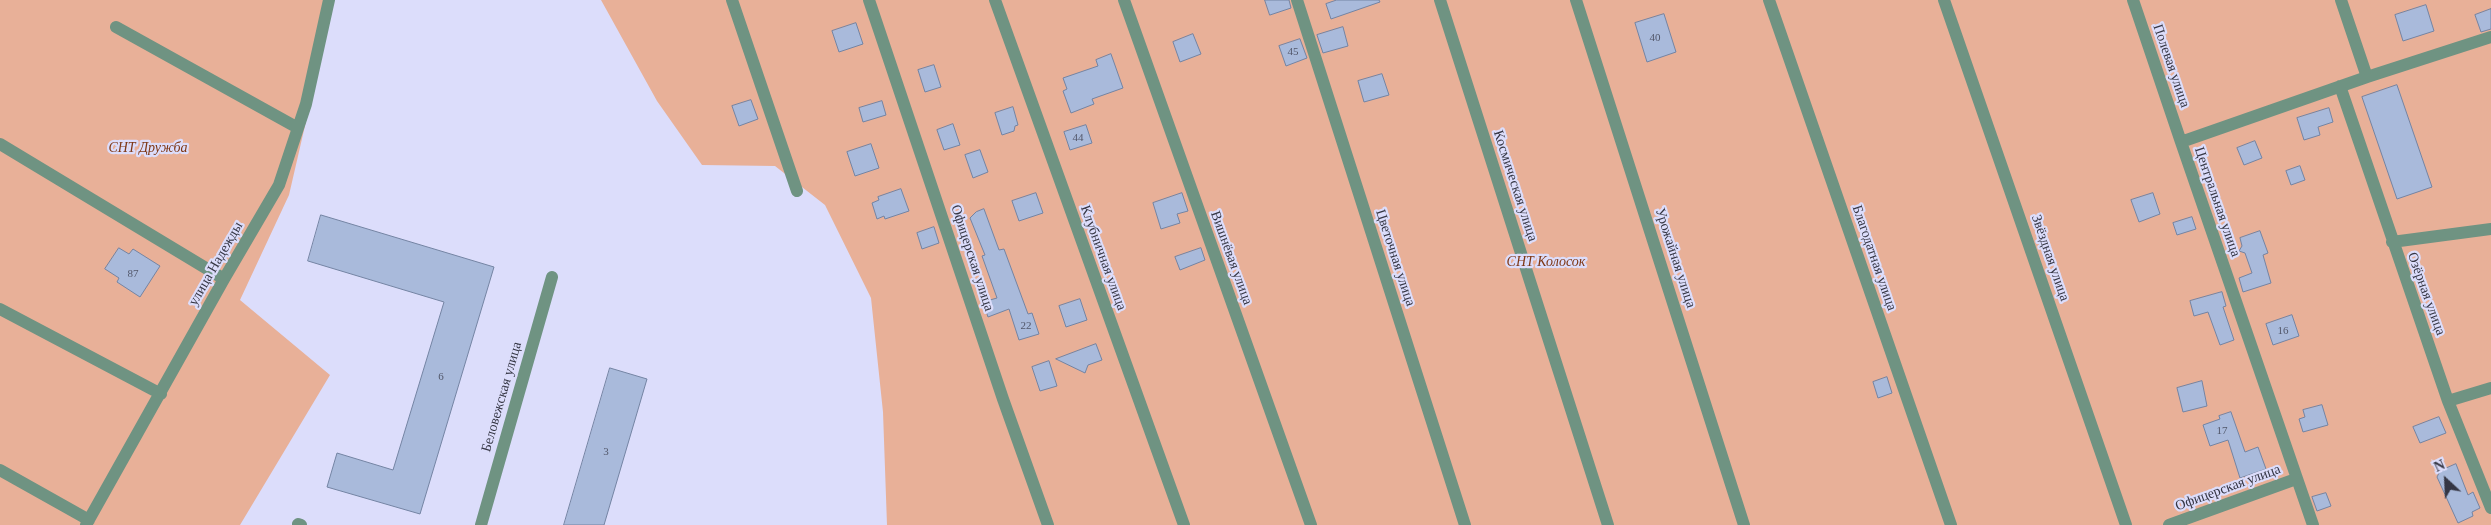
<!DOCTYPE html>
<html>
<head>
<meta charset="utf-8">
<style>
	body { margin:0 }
	#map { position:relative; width:2491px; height:525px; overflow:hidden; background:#dcddfb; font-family:Georgia,serif }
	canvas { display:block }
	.north { position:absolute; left:2421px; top:455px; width:50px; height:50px; -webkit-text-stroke:4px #dcddfb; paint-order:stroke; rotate:335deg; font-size:14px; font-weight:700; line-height:20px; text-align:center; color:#353644 }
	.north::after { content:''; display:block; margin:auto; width:18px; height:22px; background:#353644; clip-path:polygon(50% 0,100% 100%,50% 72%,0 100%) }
</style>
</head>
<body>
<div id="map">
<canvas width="2491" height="525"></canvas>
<div class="north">N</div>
</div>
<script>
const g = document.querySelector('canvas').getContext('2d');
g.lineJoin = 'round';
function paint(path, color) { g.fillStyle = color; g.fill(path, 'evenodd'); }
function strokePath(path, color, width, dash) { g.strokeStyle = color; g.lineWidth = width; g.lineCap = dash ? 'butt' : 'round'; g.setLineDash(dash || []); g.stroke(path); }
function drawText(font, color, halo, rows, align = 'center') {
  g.font = font + ' Georgia,serif'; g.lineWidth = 4.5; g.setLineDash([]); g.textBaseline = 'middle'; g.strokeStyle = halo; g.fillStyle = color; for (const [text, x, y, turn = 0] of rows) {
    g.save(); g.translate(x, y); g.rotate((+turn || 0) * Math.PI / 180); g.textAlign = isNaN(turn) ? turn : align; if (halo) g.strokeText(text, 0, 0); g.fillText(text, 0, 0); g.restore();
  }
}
const green = new Path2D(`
	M 0,0 L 334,0 L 289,195 L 240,300 L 330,375 L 240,525 L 0,525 Z
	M 601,0 L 2491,0 L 2491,525 L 887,525 L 883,412 L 871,298 L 825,205 L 775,166 L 702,165 L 657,101 Z`);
const building = new Path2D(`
	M 1265,0 L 1289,0 L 1291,8 L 1270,15 Z
	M 1337,0 L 1379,0 L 1380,2 L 1331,19 L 1326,4 Z
	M 2426,5 L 2434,31 L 2403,41 L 2395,15 Z
	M 2491,9 L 2491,29 L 2481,32 L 2475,15 Z
	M 1664,14 L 1676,52 L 1647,62 L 1635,23 Z
	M 856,23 L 863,44 L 839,52 L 832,31 Z
	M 1343,27 L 1348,46 L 1323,53 L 1317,35 Z
	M 1193,34 L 1201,54 L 1180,62 L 1173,42 Z
	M 1300,39 L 1307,58 L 1286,66 L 1279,46 Z
	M 1111,54 L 1123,88 L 1092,99 L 1094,104 L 1071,113 L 1063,91 L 1067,89 L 1063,78 L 1098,66 L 1096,60 Z
	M 934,65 L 941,87 L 925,92 L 918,70 Z
	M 1382,74 L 1389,95 L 1364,102 L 1358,81 Z
	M 2397,85 L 2432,187 L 2397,199 L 2362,97 Z
	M 751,100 L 758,119 L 739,126 L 732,106 Z
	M 882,101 L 886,115 L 863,122 L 859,108 Z
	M 1013,107 L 1018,125 L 1015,126 L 1014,131 L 1002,135 L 995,113 Z
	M 2329,108 L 2333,122 L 2318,127 L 2320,135 L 2304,140 L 2297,118 Z
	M 953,124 L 960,145 L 944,150 L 937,130 Z
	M 1086,125 L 1092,143 L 1070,150 L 1064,132 Z
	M 2255,141 L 2262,158 L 2244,165 L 2237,148 Z
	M 871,144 L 879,168 L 855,176 L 847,152 Z
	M 980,150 L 988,172 L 973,178 L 965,155 Z
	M 2300,166 L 2305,180 L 2291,185 L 2286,171 Z
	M 901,189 L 909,211 L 885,219 L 884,216 L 877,219 L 872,203 L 879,200 L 878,197 Z
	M 1036,193 L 1043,213 L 1019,221 L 1012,201 Z
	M 1182,193 L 1188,211 L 1177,214 L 1180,223 L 1161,229 L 1153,203 Z
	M 2153,193 L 2160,214 L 2139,222 L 2131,200 Z
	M 984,209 L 999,250 L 1004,249 L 1028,314 L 1032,313 L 1039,334 L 1019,340 L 1009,309 L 988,317 L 983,302 L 997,298 L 982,256 L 985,255 L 970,218 L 976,212 Z
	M 321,215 L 494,267 L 420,514 L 327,487 L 337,453 L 393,470 L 444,302 L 308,261 Z
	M 2192,217 L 2196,229 L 2177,235 L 2173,223 Z
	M 934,227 L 939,243 L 922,249 L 917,233 Z
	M 2260,231 L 2268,253 L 2263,255 L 2271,283 L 2243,292 L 2239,278 L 2252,273 L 2245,253 L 2239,251 L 2242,246 L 2240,238 Z
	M 119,248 L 129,254 L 133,249 L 160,266 L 140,297 L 117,282 L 119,278 L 105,269 Z
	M 1201,248 L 1205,260 L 1180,270 L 1175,257 Z
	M 2222,292 L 2226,306 L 2223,307 L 2234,340 L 2220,345 L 2208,312 L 2194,316 L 2190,301 Z
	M 1080,299 L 1087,320 L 1066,327 L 1059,306 Z
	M 2292,315 L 2299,336 L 2273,345 L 2266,324 Z
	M 1096,344 L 1102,360 L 1088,365 L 1085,373 L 1056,359 Z
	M 1049,361 L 1057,386 L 1040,391 L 1032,367 Z
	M 610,368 L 647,379 L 604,525 L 564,525 Z
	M 1887,377 L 1892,393 L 1878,398 L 1873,382 Z
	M 2202,381 L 2207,406 L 2183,412 L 2177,388 Z
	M 2322,405 L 2328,425 L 2303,432 L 2299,419 L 2305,417 L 2303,410 Z
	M 2231,412 L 2245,452 L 2258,447 L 2266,469 L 2240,478 L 2228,440 L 2210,446 L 2203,425 L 2220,419 L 2219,416 Z
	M 2439,417 L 2446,433 L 2420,443 L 2413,427 Z
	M 2456,464 L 2468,495 L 2473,492 L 2480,508 L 2472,512 L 2473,516 L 2458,523 L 2437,477 L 2440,471 Z
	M 2326,493 L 2331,506 L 2317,511 L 2312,497 Z`);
const minor = new Path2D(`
	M 732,0 L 797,191
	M 869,0 L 1003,399 L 1048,525
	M 995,0 L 1184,525
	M 1124,0 L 1311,525
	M 1297,0 L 1465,525
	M 1440,0 L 1608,525
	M 1576,0 L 1744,525
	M 1769,0 L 1951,525
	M 1944,0 L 2126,525
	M 2133,0 L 2181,142
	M 2341,0 L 2367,77
	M 116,27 L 298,128
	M 2340,86 L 2448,401 L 2491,508
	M 0,144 L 224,279
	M 2392,242 L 2491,229
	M 0,309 L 161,394
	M 2448,401 L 2491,388
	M 0,470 L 89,520
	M 298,524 L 301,525
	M 86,525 L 224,279 L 279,185 L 306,104 L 329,0
	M 481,525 L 552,277
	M 2169,525 L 2296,479
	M 2313,525 L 2181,142 L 2367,77 L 2491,37`);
const numberNames = [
	["40",1655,38],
	["45",1293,52],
	["44",1078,138],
	["87",133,274],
	["22",1026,326],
	["16",2283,331],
	["6",441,377],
	["17",2222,431],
	["3",606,452]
];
const streetNames = [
	["Полевая улица",2171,66,71],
	["Космическая улица",1515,186,72],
	["Центральная улица",2217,202,71],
	["Офицерская улица",972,258,72],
	["Клубничная улица",1103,258,70],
	["Вишнёвая улица",1231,258,70],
	["Цветочная улица",1395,258,72],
	["Урожайная улица",1675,258,72],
	["Благодатная улица",1874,258,71],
	["Звёздная улица",2050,258,71],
	["улица Надежды",216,264,-60],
	["Озёрная улица",2426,294,70],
	["Беловежская улица",502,397,-74],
	["Офицерская улица",2228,488,-20]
];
const parkNames = [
	["СНТ Дружба",148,148],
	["СНТ Колосок",1546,262]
];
paint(green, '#e8b098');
paint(building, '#a9badb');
strokePath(building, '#7484a3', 1);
strokePath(minor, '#6f9382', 12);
drawText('11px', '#52576a', null, numberNames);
drawText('14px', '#353644', '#dcddfb', streetNames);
drawText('italic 14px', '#7e3715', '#dcddfb', parkNames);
</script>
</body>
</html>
